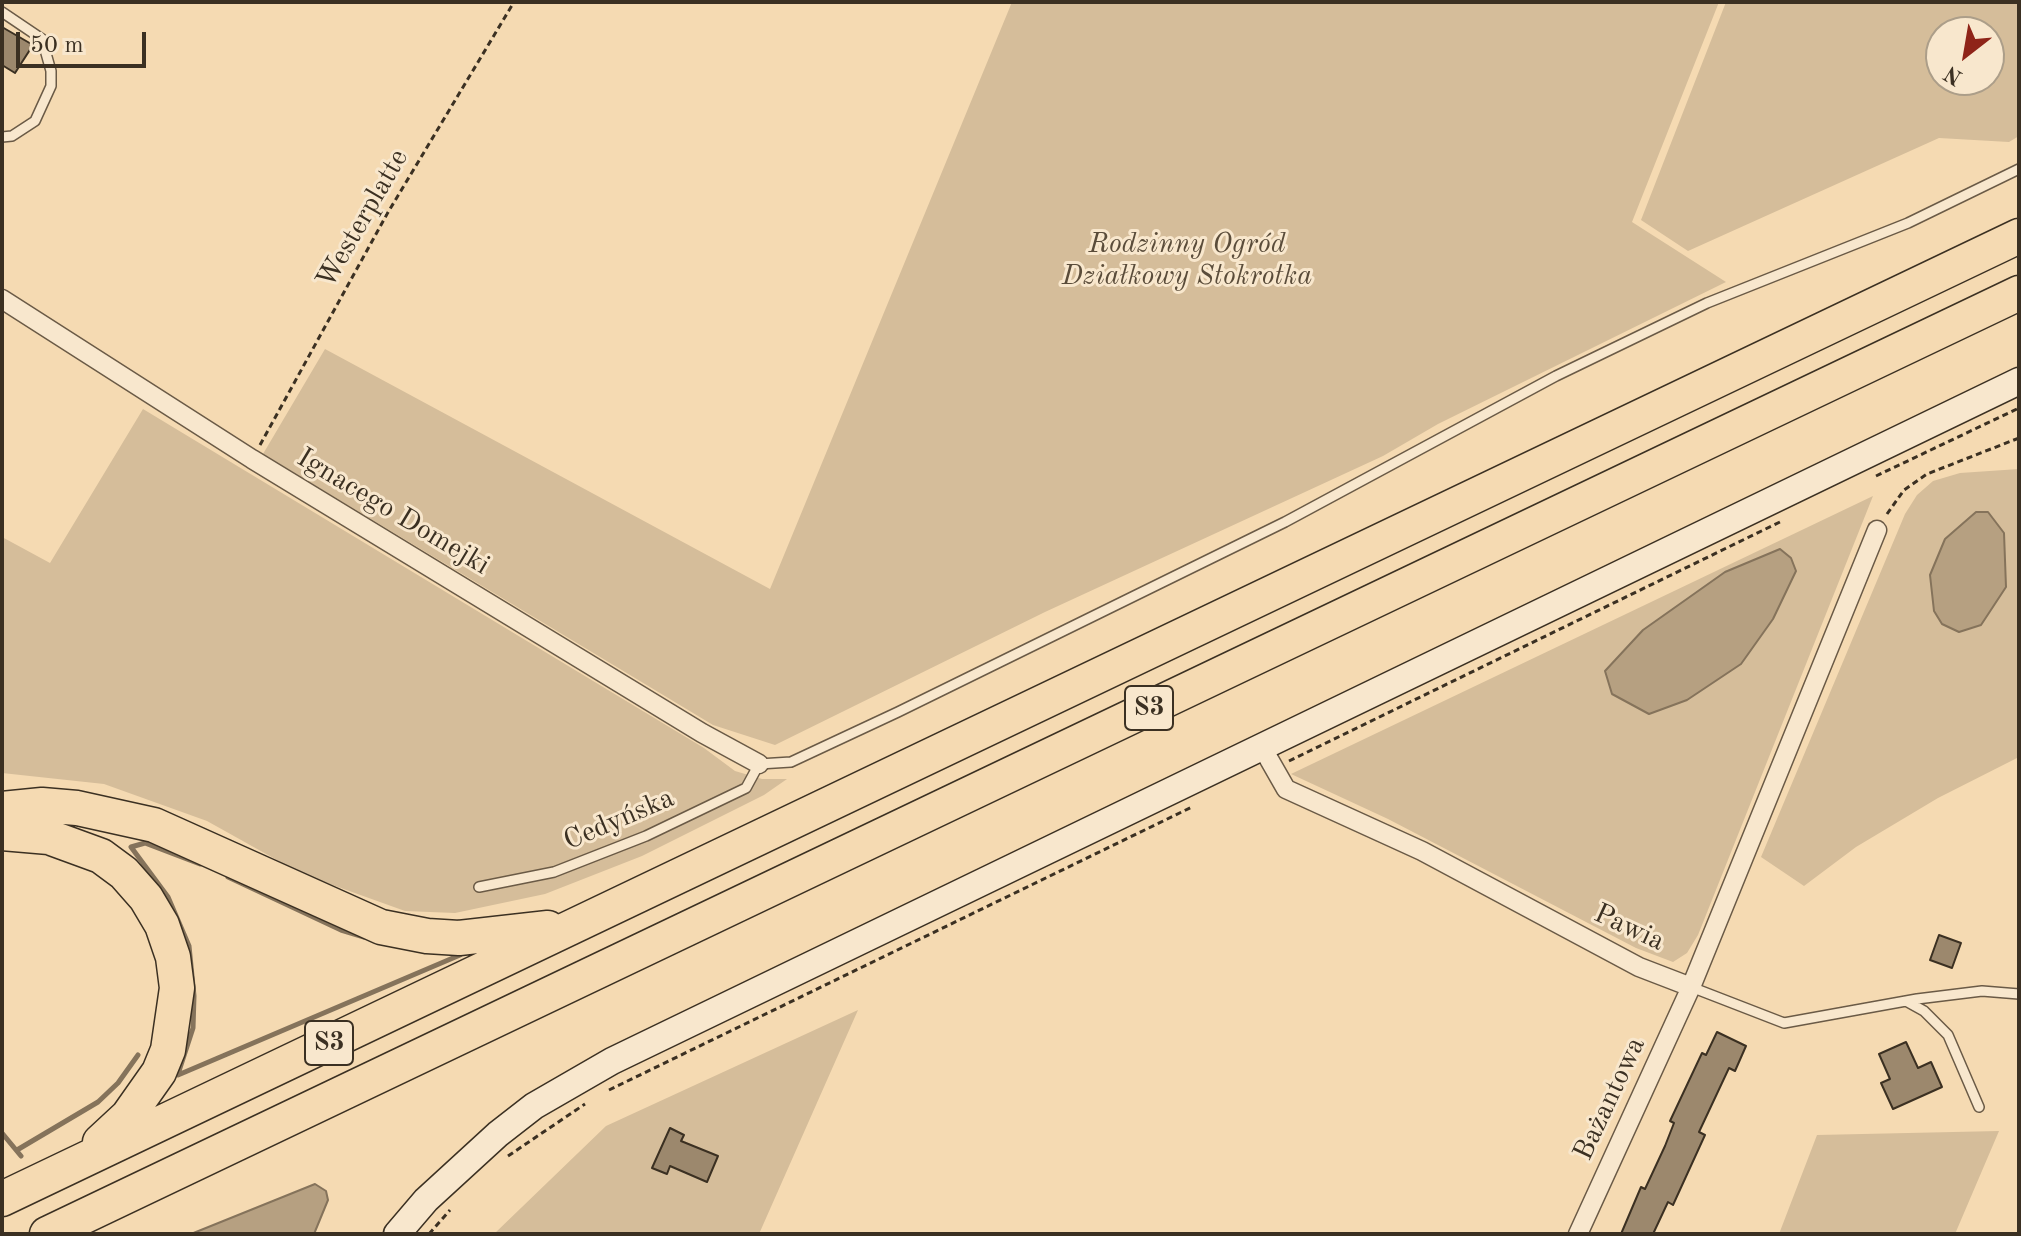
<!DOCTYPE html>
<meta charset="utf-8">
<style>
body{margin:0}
#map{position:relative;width:2021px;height:1236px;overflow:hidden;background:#f5dab2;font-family:"Old Standard TT",serif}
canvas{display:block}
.frame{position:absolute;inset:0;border:4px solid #3b3022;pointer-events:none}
.north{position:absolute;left:1925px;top:16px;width:80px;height:80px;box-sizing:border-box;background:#f8e7cd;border:2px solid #ac9e89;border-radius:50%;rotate:211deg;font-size:22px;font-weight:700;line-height:32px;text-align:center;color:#3b3022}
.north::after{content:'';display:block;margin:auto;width:28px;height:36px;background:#8f2418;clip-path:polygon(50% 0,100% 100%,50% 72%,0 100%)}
.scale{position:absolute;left:16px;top:32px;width:130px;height:36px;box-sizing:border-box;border:4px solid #3b3022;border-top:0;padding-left:10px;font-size:24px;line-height:28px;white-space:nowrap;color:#3b3022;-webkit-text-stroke:6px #f8e7cd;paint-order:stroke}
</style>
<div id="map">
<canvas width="2021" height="1236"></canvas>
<div class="frame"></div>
<div class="north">N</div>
<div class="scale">50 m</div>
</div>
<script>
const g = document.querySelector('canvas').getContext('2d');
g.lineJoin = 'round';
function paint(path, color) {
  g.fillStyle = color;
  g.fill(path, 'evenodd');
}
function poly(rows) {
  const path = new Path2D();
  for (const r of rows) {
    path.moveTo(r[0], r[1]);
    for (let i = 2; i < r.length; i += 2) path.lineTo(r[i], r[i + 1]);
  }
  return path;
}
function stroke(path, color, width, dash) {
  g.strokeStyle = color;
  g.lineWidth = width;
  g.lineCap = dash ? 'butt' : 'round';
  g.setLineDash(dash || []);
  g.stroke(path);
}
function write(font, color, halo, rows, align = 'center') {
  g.font = font + ' "Old Standard TT",serif';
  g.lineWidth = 6;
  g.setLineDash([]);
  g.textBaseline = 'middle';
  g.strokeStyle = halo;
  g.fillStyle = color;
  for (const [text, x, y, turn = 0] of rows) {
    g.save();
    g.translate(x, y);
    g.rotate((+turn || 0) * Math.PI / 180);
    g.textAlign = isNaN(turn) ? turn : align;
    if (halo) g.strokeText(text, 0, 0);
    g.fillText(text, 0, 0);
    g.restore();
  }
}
paint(poly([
 [1012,2,1719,2,1632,222,1726,282,1438,424,1383,456,1045,612,775,745,713,725,263,454,325,349,770,589],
 [1726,2,2019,2,2019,136,2009,142,1939,138,1688,251,1641,220],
 [1941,32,1989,32,1989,80,1941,80],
 [143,409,704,748,735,771,762,779,787,779,764,795,642,856,545,894,455,913,405,911,302,874,207,821,104,784,2,773,2,537,50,563],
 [2019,469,2019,757,1938,798,1856,847,1804,886,1761,857,1905,514,1917,495,1933,481,1960,473],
 [1873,496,1698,935,1687,953,1673,962,1636,948,1388,819,1291,774],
 [858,1010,759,1234,494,1234,606,1126],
 [1999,1131,1955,1234,1779,1234,1817,1135]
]), '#d5bd9a');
const water = poly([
 [1976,512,1988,512,2004,533,2006,587,1981,625,1959,632,1942,624,1934,611,1930,575,1945,539,1976,512],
 [1780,549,1791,558,1796,571,1773,619,1741,664,1687,700,1649,714,1612,694,1605,671,1643,630,1725,572,1780,549],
 [315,1184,326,1191,328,1200,314,1234,191,1234,315,1184]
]);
paint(water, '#b6a081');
stroke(water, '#85735b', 2);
stroke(poly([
 [228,877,341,930,364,937],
 [178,1074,193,1028,194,996,189,946,168,897,131,847,145,843,200,864],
 [178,1075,460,955,452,954],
 [2,1133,21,1156],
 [17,1150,98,1102,118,1083,138,1055]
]), '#85735b', 5);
const building = poly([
 [2,27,33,45,15,73,2,65,2,27],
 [1939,935,1961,943,1952,968,1930,960,1939,935],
 [1717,1032,1746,1046,1735,1071,1729,1068,1699,1132,1705,1135,1673,1205,1668,1202,1653,1234,1621,1234,1641,1187,1645,1189,1665,1146,1674,1123,1670,1121,1702,1053,1706,1055,1717,1032],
 [1906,1042,1918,1068,1931,1062,1942,1087,1893,1109,1881,1083,1890,1079,1879,1054,1906,1042],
 [670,1128,684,1135,681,1141,718,1156,707,1182,670,1166,667,1174,652,1168,670,1128]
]);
paint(building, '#9c886d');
stroke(building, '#3b3022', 2);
const lane = poly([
 [2,12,42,39,51,71,51,86,35,121,12,136,2,137],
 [479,887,554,872,646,836,746,788,759,764,791,762,898,712,1285,522,1556,376,1707,303,1908,223,2019,169],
 [1691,987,1784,1023,1917,999,1982,991,2019,994],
 [1906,1001,1924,1011,1948,1035,1979,1107]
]);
const street = poly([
 [2,299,252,459,702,733,759,764],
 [1262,747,1286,789,1422,851,1639,967,1691,987],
 [1578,1234,1691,987,1877,530]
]);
const secondary = poly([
 [397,1234,426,1200,498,1134,534,1106,612,1061,2019,381]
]);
const highway = poly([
 [2,809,42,805,77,808,154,825,381,927,427,936,459,938,548,928],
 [2,833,49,837,101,856,124,873,146,898,162,925,173,957,177,988,168,1050,159,1072,128,1116,100,1142],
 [2,1199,2019,236],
 [47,1234,2019,293]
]);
stroke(lane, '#6a5a46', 12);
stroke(street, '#6a5a46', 21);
stroke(secondary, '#3b3022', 29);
stroke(highway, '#3b3022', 37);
stroke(poly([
 [260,445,387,214,514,2],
 [1876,476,2019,408],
 [1887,514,1904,490,1927,474,2019,438],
 [1289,761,1782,521],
 [609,1090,1192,807],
 [508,1156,585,1104],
 [429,1234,450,1210]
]), '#3b3022', 3, [6, 4]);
stroke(lane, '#f8e7cd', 9);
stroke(street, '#f8e7cd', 18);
stroke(secondary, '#f8e7cd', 26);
stroke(highway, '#f5dab2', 34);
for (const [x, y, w] of [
 [1149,708,48],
 [329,1043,48]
]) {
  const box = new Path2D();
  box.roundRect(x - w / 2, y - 22, w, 44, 6);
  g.fillStyle = '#f8e7cd';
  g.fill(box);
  stroke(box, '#3b3022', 2);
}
write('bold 26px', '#3b3022', null, [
 ["S3",1149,708],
 ["S3",329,1043]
]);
write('28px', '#3b3022', '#f8e7cd', [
 ["Westerplatte",363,219,-60],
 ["Ignacego Domejki",393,512,31],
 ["Cedyńska",619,820,-23],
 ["Pawia",1629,928,25],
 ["Bażantowa",1610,1099,-65]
]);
write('italic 28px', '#5a4c3a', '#f8e7cd', [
 ["Rodzinny Ogród",1187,245],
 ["Działkowy Stokrotka",1187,277]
]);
</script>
